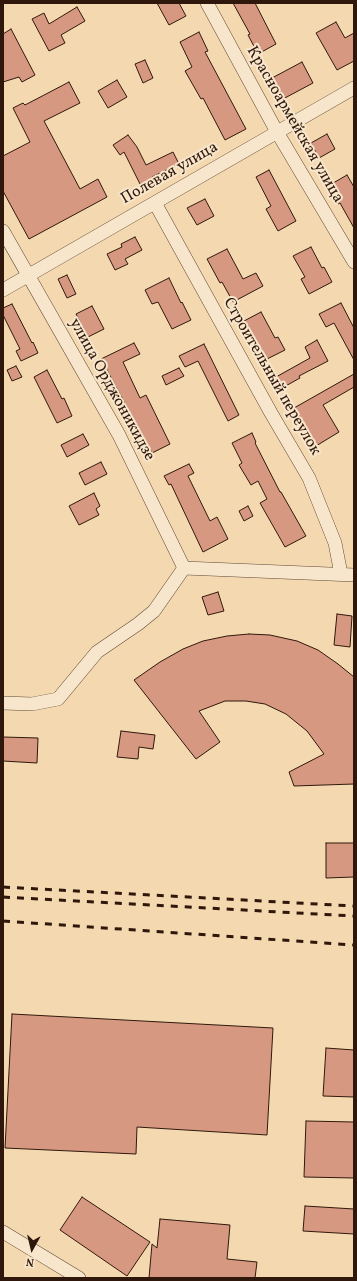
<!DOCTYPE html>
<meta charset="utf-8">
<style>
body{margin:0}
#map{position:relative;width:357px;height:1281px;overflow:hidden;background:#f4d9b0;font-family:Vollkorn,serif}
canvas{display:block}
.frame{position:absolute;inset:0;border:4px solid #2f180b;pointer-events:none}
.north{position:absolute;left:12px;top:1229px;width:40px;height:40px;-webkit-text-stroke:3px #f8e6cc;paint-order:stroke;rotate:188deg;font-size:11px;font-weight:700;line-height:16px;text-align:center;color:#2f180b}
.north::after{content:'';display:block;margin:auto;width:14px;height:18px;background:#2f180b;clip-path:polygon(50% 0,100% 100%,50% 72%,0 100%)}
</style>
<div id="map">
<canvas width="357" height="1281"></canvas>
<div class="frame"></div>
<div class="north">N</div>
</div>
<script>
const g = document.querySelector('canvas').getContext('2d');
g.lineJoin = 'round';
function paint(path, color) {
  g.fillStyle = color;
  g.fill(path, 'evenodd');
}
function poly(rows) {
  const path = new Path2D();
  for (const r of rows) {
    path.moveTo(r[0], r[1]);
    for (let i = 2; i < r.length; i += 2) path.lineTo(r[i], r[i + 1]);
  }
  return path;
}
function stroke(path, color, width, dash) {
  g.strokeStyle = color;
  g.lineWidth = width;
  g.lineCap = dash ? 'butt' : 'round';
  g.setLineDash(dash || []);
  g.stroke(path);
}
function write(font, color, halo, rows, align = 'center') {
  g.font = font + ' Vollkorn,serif';
  g.lineWidth = 4;
  g.setLineDash([]);
  g.textBaseline = 'middle';
  g.strokeStyle = halo;
  g.fillStyle = color;
  for (const [text, x, y, turn = 0] of rows) {
    g.save();
    g.translate(x, y);
    g.rotate((+turn || 0) * Math.PI / 180);
    g.textAlign = isNaN(turn) ? turn : align;
    if (halo) g.strokeText(text, 0, 0);
    g.fillText(text, 0, 0);
    g.restore();
  }
}
const building = poly([
 [157,3,179,3,186,16,169,25,157,3],
 [233,3,255,3,276,44,258,54,248,35,250,34,233,3],
 [77,7,85,21,61,35,65,43,49,51,32,19,44,13,49,24,77,7],
 [336,22,345,38,354,33,354,61,337,70,316,33,336,22],
 [11,29,35,75,22,82,19,77,3,82,3,34,11,29],
 [199,32,208,51,205,52,246,129,225,140,203,98,201,99,185,71,192,67,180,42,199,32],
 [145,60,153,78,143,83,135,64,145,60],
 [302,62,313,83,283,99,272,78,302,62],
 [117,80,127,97,108,108,98,91,117,80],
 [69,82,80,103,44,121,80,189,98,179,107,197,29,239,3,191,3,156,30,142,13,108,23,103,25,105,69,82],
 [327,134,335,149,319,158,311,143,327,134],
 [128,135,137,147,146,165,173,152,179,164,152,177,153,180,141,186,124,152,120,155,113,145,128,135],
 [269,170,296,221,278,231,266,209,271,206,256,177,269,170],
 [347,175,354,187,354,228,340,203,338,204,328,186,347,175],
 [205,199,214,216,197,225,187,208,205,199],
 [135,237,142,250,125,259,128,264,115,270,107,254,122,247,121,244,135,237],
 [311,247,322,268,324,267,332,282,309,294,301,279,305,277,293,256,311,247],
 [227,249,243,279,256,273,263,286,233,302,222,282,220,283,207,259,227,249],
 [67,275,76,294,67,298,58,279,67,275],
 [169,278,181,303,182,302,191,320,172,329,158,302,152,304,145,290,169,278],
 [341,303,354,328,354,360,334,323,326,327,319,314,341,303],
 [12,304,32,343,33,342,38,353,21,361,16,351,20,349,3,315,3,308,12,304],
 [92,306,104,329,88,337,76,314,92,306],
 [261,312,275,338,278,337,285,350,265,360,244,321,261,312],
 [317,340,328,361,299,376,300,378,282,388,276,377,310,358,305,347,317,340],
 [134,343,140,354,123,362,140,398,146,395,170,444,152,453,101,359,134,343],
 [204,344,239,415,228,421,198,361,185,367,179,356,204,344],
 [16,366,22,377,12,381,7,370,16,366],
 [179,368,184,376,166,385,162,376,179,368],
 [47,370,62,399,64,398,72,416,57,423,34,377,47,370],
 [354,374,354,387,323,405,339,432,316,446,308,434,310,433,294,408,354,374],
 [252,433,256,442,255,443,280,492,281,492,306,536,285,547,260,503,267,499,258,481,251,485,239,465,242,463,232,443,252,433],
 [83,434,89,445,67,457,61,445,83,434],
 [101,462,107,474,85,485,79,473,101,462],
 [189,464,194,473,188,476,210,521,217,517,228,539,203,552,171,484,169,485,164,476,189,464],
 [94,493,100,506,96,509,99,515,79,525,69,506,94,493],
 [248,506,253,516,244,521,239,511,248,506],
 [218,592,224,611,208,615,202,597,218,592],
 [337,614,352,616,350,647,334,645,337,614],
 [249,634,270,635,297,641,318,650,338,664,354,677,354,784,294,786,289,772,324,754,307,731,286,714,265,704,246,701,225,701,199,711,220,742,196,759,134,680,160,662,183,649,203,641,227,636,249,634],
 [121,731,155,735,153,749,139,747,138,759,117,757,121,731],
 [3,737,38,738,37,763,3,761,3,737],
 [326,843,354,843,354,877,326,878,326,843],
 [12,1014,273,1028,267,1135,137,1127,136,1154,5,1148,12,1014],
 [326,1048,354,1050,354,1097,323,1096,326,1048],
 [306,1121,354,1122,354,1178,304,1177,306,1121],
 [82,1197,150,1242,127,1276,60,1230,82,1197],
 [305,1206,354,1209,354,1234,303,1231,305,1206],
 [160,1219,230,1225,227,1259,257,1262,255,1278,149,1278,152,1244,157,1248,160,1219]
]);
paint(building, '#d79881');
stroke(building, '#2f180b', 1);
const street = poly([
 [207,3,277,132,354,262],
 [155,203,271,413,309,478,335,543,341,574],
 [3,231,119,435,184,568],
 [3,290,354,88],
 [3,703,32,704,58,699,97,652,138,624,154,611,184,568,354,575],
 [3,1232,79,1278]
]);
stroke(street, '#604834', 14);
stroke(street, '#f8e6cc', 13);
stroke(poly([
 [3,887,354,906],
 [3,897,354,916],
 [3,921,354,945]
]), '#2f180b', 3, [7, 7]);
write('16px', '#2f180b', '#f8e6cc', [
 ["Красноармейская улица",294,125,60],
 ["Полевая улица",170,174,-30],
 ["Строительный переулок",271,377,60],
 ["улица Орджоникидзе",111,390,61]
]);
</script>
